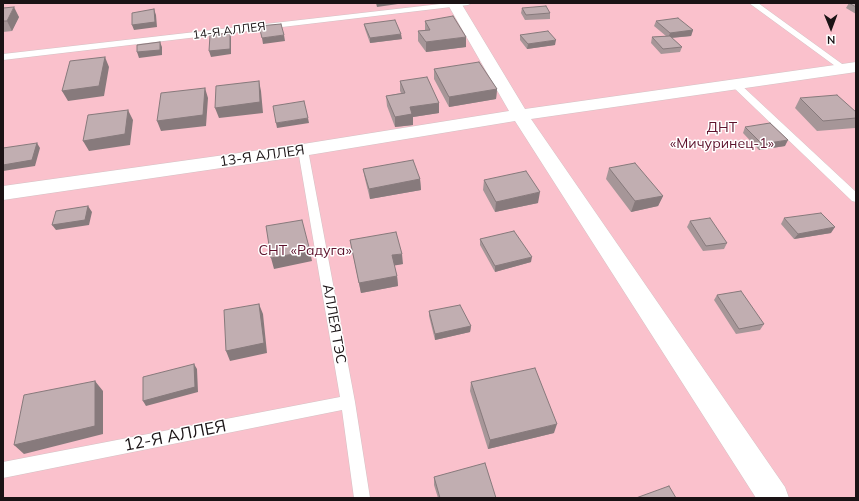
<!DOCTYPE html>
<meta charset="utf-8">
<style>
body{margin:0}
#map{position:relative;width:859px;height:501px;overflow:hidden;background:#fdf1f3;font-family:Mulish,sans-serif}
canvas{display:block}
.frame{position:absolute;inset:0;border:4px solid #1a1315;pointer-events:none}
.north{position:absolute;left:811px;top:8px;width:40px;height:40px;-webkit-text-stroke:3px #fff;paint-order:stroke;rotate:179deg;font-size:11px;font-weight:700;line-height:16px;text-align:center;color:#1a1315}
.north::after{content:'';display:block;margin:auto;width:14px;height:18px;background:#1a1315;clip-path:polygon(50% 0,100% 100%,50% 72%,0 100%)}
</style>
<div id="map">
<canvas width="859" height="501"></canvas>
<div class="frame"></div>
<div class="north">N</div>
</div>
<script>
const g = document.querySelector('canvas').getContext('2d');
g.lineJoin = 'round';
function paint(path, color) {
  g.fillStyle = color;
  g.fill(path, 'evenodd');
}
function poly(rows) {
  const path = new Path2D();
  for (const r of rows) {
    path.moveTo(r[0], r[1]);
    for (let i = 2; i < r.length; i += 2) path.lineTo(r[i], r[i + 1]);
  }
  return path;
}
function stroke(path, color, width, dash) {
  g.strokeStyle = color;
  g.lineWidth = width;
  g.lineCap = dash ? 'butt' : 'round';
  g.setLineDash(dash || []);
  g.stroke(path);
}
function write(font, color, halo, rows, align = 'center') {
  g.font = font + ' Mulish,sans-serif';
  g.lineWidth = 3;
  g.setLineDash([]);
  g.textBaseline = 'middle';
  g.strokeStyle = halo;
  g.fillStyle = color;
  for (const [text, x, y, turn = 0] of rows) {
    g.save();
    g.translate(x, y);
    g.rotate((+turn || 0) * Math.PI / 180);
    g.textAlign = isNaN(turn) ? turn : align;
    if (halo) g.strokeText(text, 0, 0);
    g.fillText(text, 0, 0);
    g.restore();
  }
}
paint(poly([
 [3,3,856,3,856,498,3,498]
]), '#fac1cc');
const service = poly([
 [449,3,472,3,468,5,3,60,3,54,449,3],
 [749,3,758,3,849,69,848,71,842,71,749,3],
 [736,82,739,83,856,192,856,202,852,201,733,87,732,85,733,83,736,82],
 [303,147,308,150,355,402,370,498,354,498,342,410,3,478,3,462,340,397,298,150,303,147]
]);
const minor = poly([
 [447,3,461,3,525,109,856,62,856,72,531,119,785,487,789,498,756,498,515,121,303,156,3,200,3,186,303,144,509,111,447,3]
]);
stroke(service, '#d5c1c5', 1);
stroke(minor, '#d5c1c5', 1);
paint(service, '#fff');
paint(minor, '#fff');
paint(poly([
 [849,3,856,3,856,14,846,8],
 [3,8,19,17,12,31,3,32],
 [522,8,550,13,550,19,525,20,521,13],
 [425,21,466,47,426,52,418,41,418,31,425,30],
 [656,21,693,30,691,36,672,38,682,47,680,52,661,54,651,43,652,37,666,36,654,26],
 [364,24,402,39,370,43,365,29],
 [520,35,555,45,527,49,520,40],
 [434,69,497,89,496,99,449,107,434,79],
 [400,81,439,103,439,113,413,117,413,125,395,127,387,106,386,96,401,93,400,91],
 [800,98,856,112,856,127,855,128,817,131,795,108],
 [745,127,785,146,759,150,743,133],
 [609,168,663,196,658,206,631,212,606,179],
 [363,169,420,179,421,190,370,199,365,179],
 [484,180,538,203,495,212,483,190],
 [784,218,831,233,794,239,781,224],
 [690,221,727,243,724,249,703,251,687,227],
 [480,239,531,262,495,272,480,245],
 [350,240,403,264,394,265,397,276,398,286,361,293],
 [717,295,764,324,760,330,736,334,714,300],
 [429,311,471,326,470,332,435,340,429,316],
 [471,382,554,433,488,449,470,391],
 [434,477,496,498,438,498,434,485]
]), '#a69698');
paint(poly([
 [376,3,398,3,398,4,377,7],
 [14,7,19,17,12,31,7,21],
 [154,9,156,15,157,27,134,30,132,25],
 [693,30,691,36,668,38,670,33],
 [230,33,231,38,231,54,211,57,209,51],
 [401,34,402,39,370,43,370,38],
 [284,35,285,41,263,44,262,38],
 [466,37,466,47,426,52,426,42],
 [556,40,555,45,527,49,528,44],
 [160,42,162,47,162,55,139,58,137,52],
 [105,57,109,67,104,96,68,101,62,91],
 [259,81,261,91,263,113,219,118,215,108],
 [205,88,208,98,206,126,161,131,157,121],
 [497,89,496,99,449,107,449,97],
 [439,103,439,113,413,117,413,125,395,127,395,117,410,107],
 [128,110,133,120,130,145,89,151,83,141],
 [308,118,309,123,277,128,276,123],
 [788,140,785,146,759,150,762,144],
 [37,143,40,148,35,166,3,171,3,165],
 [420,179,421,190,370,199,369,189],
 [540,192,538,203,495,212,496,202],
 [663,196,658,206,631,212,635,201],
 [88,206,92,212,89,225,56,230,52,225],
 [835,227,831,233,794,239,798,234],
 [310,251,312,261,274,269,271,258],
 [402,254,403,264,392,266,392,255],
 [532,257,531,262,495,272,495,266],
 [397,276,398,286,361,293,359,283],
 [259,304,263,314,267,353,230,361,226,351],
 [471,326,470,332,435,340,435,334],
 [194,364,197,369,198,392,146,406,143,401],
 [95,381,103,391,103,434,24,454,14,445],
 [557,424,554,433,488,449,490,440]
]), '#877a7c');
const building = poly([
 [849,3,856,3,856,7,849,3],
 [546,6,550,13,526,15,522,8,546,6],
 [14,7,7,21,3,21,3,8,14,7],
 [154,9,155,22,132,25,132,13,154,9],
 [453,16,466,37,426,42,418,31,430,30,425,21,453,16],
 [678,18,693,30,670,33,656,21,678,18],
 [395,20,401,34,370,38,364,24,395,20],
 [281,24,284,35,262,38,259,26,281,24],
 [548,31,556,40,528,44,520,35,548,31],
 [230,33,230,49,209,51,210,35,230,33],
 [670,36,682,47,663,49,652,37,670,36],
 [160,42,160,50,137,52,137,45,160,42],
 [105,57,99,86,62,91,70,61,105,57],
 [479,62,497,89,449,97,434,69,479,62],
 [427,77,439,103,410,107,412,114,395,117,386,96,405,93,400,81,427,77],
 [259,81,260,102,215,108,216,86,259,81],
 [205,88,203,115,157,121,161,93,205,88],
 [837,95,856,112,856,118,823,121,800,98,837,95],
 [304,101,308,118,276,123,273,106,304,101],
 [128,110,125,134,83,141,88,115,128,110],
 [770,123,788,140,762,144,745,127,770,123],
 [37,143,32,160,3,165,3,148,37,143],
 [413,160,420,179,369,189,363,169,413,160],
 [635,163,663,196,635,201,609,168,635,163],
 [526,171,540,192,496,202,484,180,526,171],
 [88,206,85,220,52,225,56,211,88,206],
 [821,213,835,227,798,234,784,218,821,213],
 [710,218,727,243,706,246,690,221,710,218],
 [302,220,310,251,271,258,266,226,302,220],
 [514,231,532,257,495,266,480,239,514,231],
 [396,232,402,254,392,255,397,276,359,283,350,240,396,232],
 [741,291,764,324,739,329,717,295,741,291],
 [259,304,264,343,226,351,224,310,259,304],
 [460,305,471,326,435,334,429,311,460,305],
 [194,364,195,387,143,401,143,377,194,364],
 [535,368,557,424,490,440,471,382,535,368],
 [95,381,95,426,14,445,24,395,95,381],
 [485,463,496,498,440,498,434,477,485,463],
 [669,486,676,498,636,498,669,486]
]);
paint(building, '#c1aeb1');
stroke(building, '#877a7c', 1);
write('12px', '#1a1315', '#fff', [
 ["14-Я АЛЛЕЯ",229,31,-7]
]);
write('14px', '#5e132d', '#fff', [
 ["ДНТ",722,128],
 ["«Мичуринец-1»",722,144],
 ["СНТ «Радуга»",305,251]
]);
write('14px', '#1a1315', '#fff', [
 ["13-Я АЛЛЕЯ",262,156,-8],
 ["АЛЛЕЯ ТЭС",334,324,80]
]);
write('17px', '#1a1315', '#fff', [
 ["12-Я АЛЛЕЯ",175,436,-11]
]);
</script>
